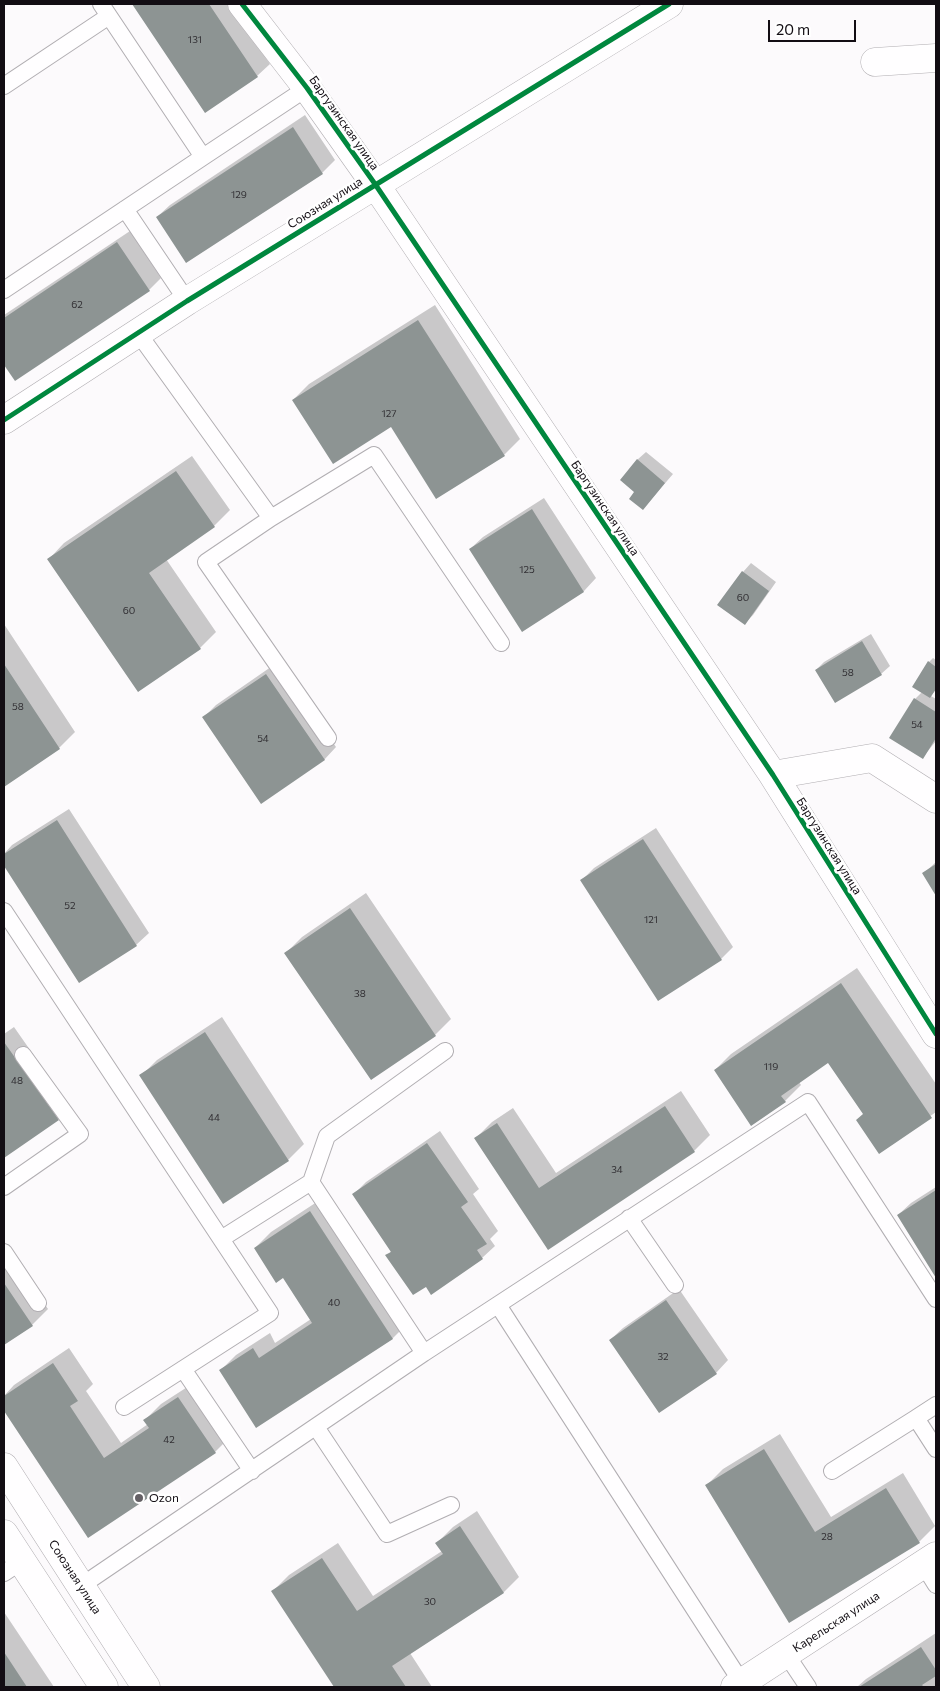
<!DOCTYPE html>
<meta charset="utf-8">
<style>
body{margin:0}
#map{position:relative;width:940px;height:1691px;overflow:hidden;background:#fcfafc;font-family:Commissioner,sans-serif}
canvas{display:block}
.frame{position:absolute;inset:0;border:5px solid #120d13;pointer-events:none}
.scale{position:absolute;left:768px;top:20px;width:88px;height:22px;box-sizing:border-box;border:2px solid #120d13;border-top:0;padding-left:6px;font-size:15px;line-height:18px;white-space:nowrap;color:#120d13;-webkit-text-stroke:4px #fff;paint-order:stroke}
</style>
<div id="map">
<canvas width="940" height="1691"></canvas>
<div class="frame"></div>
<div class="scale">20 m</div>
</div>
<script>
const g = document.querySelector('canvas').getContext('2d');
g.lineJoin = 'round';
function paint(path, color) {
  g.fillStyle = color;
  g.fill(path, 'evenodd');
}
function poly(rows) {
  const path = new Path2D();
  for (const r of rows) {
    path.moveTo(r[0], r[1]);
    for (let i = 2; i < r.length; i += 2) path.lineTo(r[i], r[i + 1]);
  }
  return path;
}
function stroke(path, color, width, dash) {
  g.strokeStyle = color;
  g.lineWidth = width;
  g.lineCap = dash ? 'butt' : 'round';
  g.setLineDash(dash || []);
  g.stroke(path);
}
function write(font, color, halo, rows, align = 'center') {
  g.font = font + ' Commissioner,sans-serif';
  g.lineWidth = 5;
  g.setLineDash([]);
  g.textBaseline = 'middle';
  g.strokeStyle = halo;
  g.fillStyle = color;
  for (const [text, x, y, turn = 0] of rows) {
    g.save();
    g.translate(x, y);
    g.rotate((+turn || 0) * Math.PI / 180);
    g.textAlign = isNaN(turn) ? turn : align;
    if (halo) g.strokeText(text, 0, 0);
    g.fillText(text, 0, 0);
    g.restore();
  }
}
paint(poly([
 [134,4,230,4,270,64,257,76,205,111],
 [305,115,335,160,322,173,186,262,157,217,170,205],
 [130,231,161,278,149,290,15,380,4,362,4,315],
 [435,305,520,439,504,455,293,400,309,384],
 [646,452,673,474,643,509,637,460],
 [192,456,230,510,214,526,166,559,216,632,200,648,49,559,64,543],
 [544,498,596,578,584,591,522,630,470,549,483,537],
 [751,563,776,582,753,615,745,623,743,572],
 [4,624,75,732,59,748,4,785],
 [871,634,890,666,881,674,816,670,824,662],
 [933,658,936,660,936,689,931,696,936,699,936,741,923,757,915,699,922,692,929,662],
 [278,662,336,747,324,760,204,717,216,705],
 [69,809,149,933,136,945,79,982,4,864,4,854,12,845],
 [656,828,733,947,721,959,582,880,594,868],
 [936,862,936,893,924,873],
 [366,893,451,1019,435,1035,371,1079,286,953,302,937],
 [857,968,936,1084,936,1112,879,1152,864,1113,828,1062,799,1082,801,1085,785,1101,715,1070,731,1054],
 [222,1017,304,1144,288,1160,224,1202,141,1076,157,1060],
 [14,1027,70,1107,58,1119,4,1157,4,1034],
 [681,1091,710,1135,694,1151,548,1248,476,1138,492,1122,513,1108,556,1173],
 [440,1131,479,1189,473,1194,498,1231,490,1239,495,1246,482,1258,426,1285,387,1256,392,1250,354,1194,366,1182],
 [936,1187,936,1276,898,1215,911,1203],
 [326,1196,408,1323,392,1339,220,1371,236,1355,270,1333,275,1343,311,1319,283,1276,255,1248,271,1232],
 [4,1243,48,1309,32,1325,4,1343],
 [679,1289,728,1360,716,1373,610,1340,623,1328],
 [69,1348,93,1384,86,1391,121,1443,148,1424,145,1420,161,1404,195,1382,231,1436,215,1452,88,1536,4,1409,4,1396,14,1385],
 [780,1434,831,1517,903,1473,935,1526,919,1542,790,1621,707,1485,723,1469],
 [477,1511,519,1577,503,1593,410,1653,432,1687,335,1687,273,1591,289,1575,338,1543,373,1596,442,1551,437,1543,453,1527],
 [4,1612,54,1687,4,1687],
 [936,1633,936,1687,857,1687,866,1679]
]), '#0003');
paint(poly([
 [132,4,209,4,258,77,205,113],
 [293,127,323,174,186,263,156,217],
 [117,242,150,291,15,381,4,365,4,318],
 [418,320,505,456,436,499,391,427,333,464,292,400],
 [637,459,665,483,643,510,629,499,634,492,620,480],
 [176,471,215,527,149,573,201,649,138,692,47,559],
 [532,509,584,592,522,632,469,549],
 [742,571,769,591,745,625,717,605],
 [862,641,882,675,835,703,815,670],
 [928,661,936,667,936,689,930,698,912,687],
 [4,664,60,749,4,787],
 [266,674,325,760,261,804,202,717],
 [914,698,936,712,936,738,923,759,889,738],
 [57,820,137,946,79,983,4,866,4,854],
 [643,839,722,960,658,1001,580,880],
 [936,864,936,896,922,873],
 [350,908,436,1036,371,1080,284,953],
 [841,983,932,1118,879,1154,856,1120,863,1114,828,1063,781,1096,786,1102,751,1126,714,1070],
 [205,1032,289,1161,223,1204,139,1075],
 [4,1042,59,1120,4,1158],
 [665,1106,695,1152,548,1250,474,1138,497,1123,539,1188],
 [427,1143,468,1202,461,1207,487,1244,477,1250,483,1259,431,1295,426,1287,413,1295,385,1255,391,1252,352,1194],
 [936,1190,936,1278,897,1215],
 [310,1211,393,1339,256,1428,219,1370,253,1348,259,1358,312,1323,283,1278,276,1283,254,1248],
 [4,1283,33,1326,4,1345],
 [666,1300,717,1374,659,1413,609,1340],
 [53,1363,78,1401,70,1406,104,1458,149,1428,143,1420,178,1397,216,1453,88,1538,4,1411,4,1396],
 [764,1449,815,1532,886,1488,920,1543,789,1623,705,1485],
 [460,1526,504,1593,392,1666,406,1687,334,1687,271,1591,322,1558,357,1611,443,1554,435,1543],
 [921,1647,936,1670,936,1676,922,1685,924,1687,859,1687],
 [4,1652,27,1687,4,1687]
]), '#8d9493');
const service = poly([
 [4,86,109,16],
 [203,157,307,88],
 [125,209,187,301],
 [4,290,203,157,101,4],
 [138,333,271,518,374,455,501,643],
 [271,518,206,562,328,738],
 [4,911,270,1313,124,1407],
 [311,1182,327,1136,445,1051],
 [4,1187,80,1134,23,1055],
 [629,1218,675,1285],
 [4,1252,38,1303],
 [498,1305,742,1683],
 [424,1353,808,1102,936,1299],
 [183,1369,252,1471],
 [936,1405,916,1418,936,1449],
 [316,1427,387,1534,451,1505],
 [832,1471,916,1418],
 [923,1564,936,1585],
 [4,1573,22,1561],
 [81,1586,424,1353,311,1182,221,1239],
 [786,1654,808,1687]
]);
const minor = poly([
 [242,4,307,88,375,184,773,775,936,1034],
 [875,62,936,58],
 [4,420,187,301,669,4],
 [773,775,872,758,936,799],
 [735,1687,936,1556]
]);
const tertiary = poly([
 [4,1467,146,1687],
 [4,1534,104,1687]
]);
stroke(service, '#b1aeb2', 18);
stroke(minor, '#b1aeb2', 29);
stroke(tertiary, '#b1aeb2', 29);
stroke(service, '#fffeff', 16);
stroke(minor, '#fffeff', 28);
stroke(tertiary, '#fffeff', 28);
stroke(poly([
 [242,4,307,88,375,184,773,775,936,1034],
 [4,420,187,301,669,4]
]), '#00873e', 5);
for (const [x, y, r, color] of [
 [139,1498,5,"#646065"]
]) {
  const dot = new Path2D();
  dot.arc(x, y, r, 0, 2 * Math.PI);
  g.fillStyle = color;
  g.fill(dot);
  stroke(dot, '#fff', 2);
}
write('10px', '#312f33', null, [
 ["131",195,40],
 ["129",239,195],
 ["62",77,305],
 ["127",389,414],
 ["125",527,570],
 ["60",743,598],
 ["60",129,611],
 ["58",848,673],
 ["58",18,707],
 ["54",917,725],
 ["54",263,739],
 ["52",70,906],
 ["121",651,920],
 ["38",360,994],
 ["119",771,1067],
 ["48",17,1081],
 ["44",214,1118],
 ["34",617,1170],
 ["40",334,1303],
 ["32",663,1357],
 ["42",169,1440],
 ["28",827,1537],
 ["30",430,1602]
]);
write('12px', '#120d13', '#fff', [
 ["Баргузинская улица",344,123,55],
 ["Союзная улица",325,203,-32],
 ["Баргузинская улица",605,508,56],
 ["Баргузинская улица",829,846,58],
 ["Союзная улица",75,1577,57],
 ["Карельская улица",836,1622,-33]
]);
write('12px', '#120d13', '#fff', [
 ["Ozon",149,1498]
], 'left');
</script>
